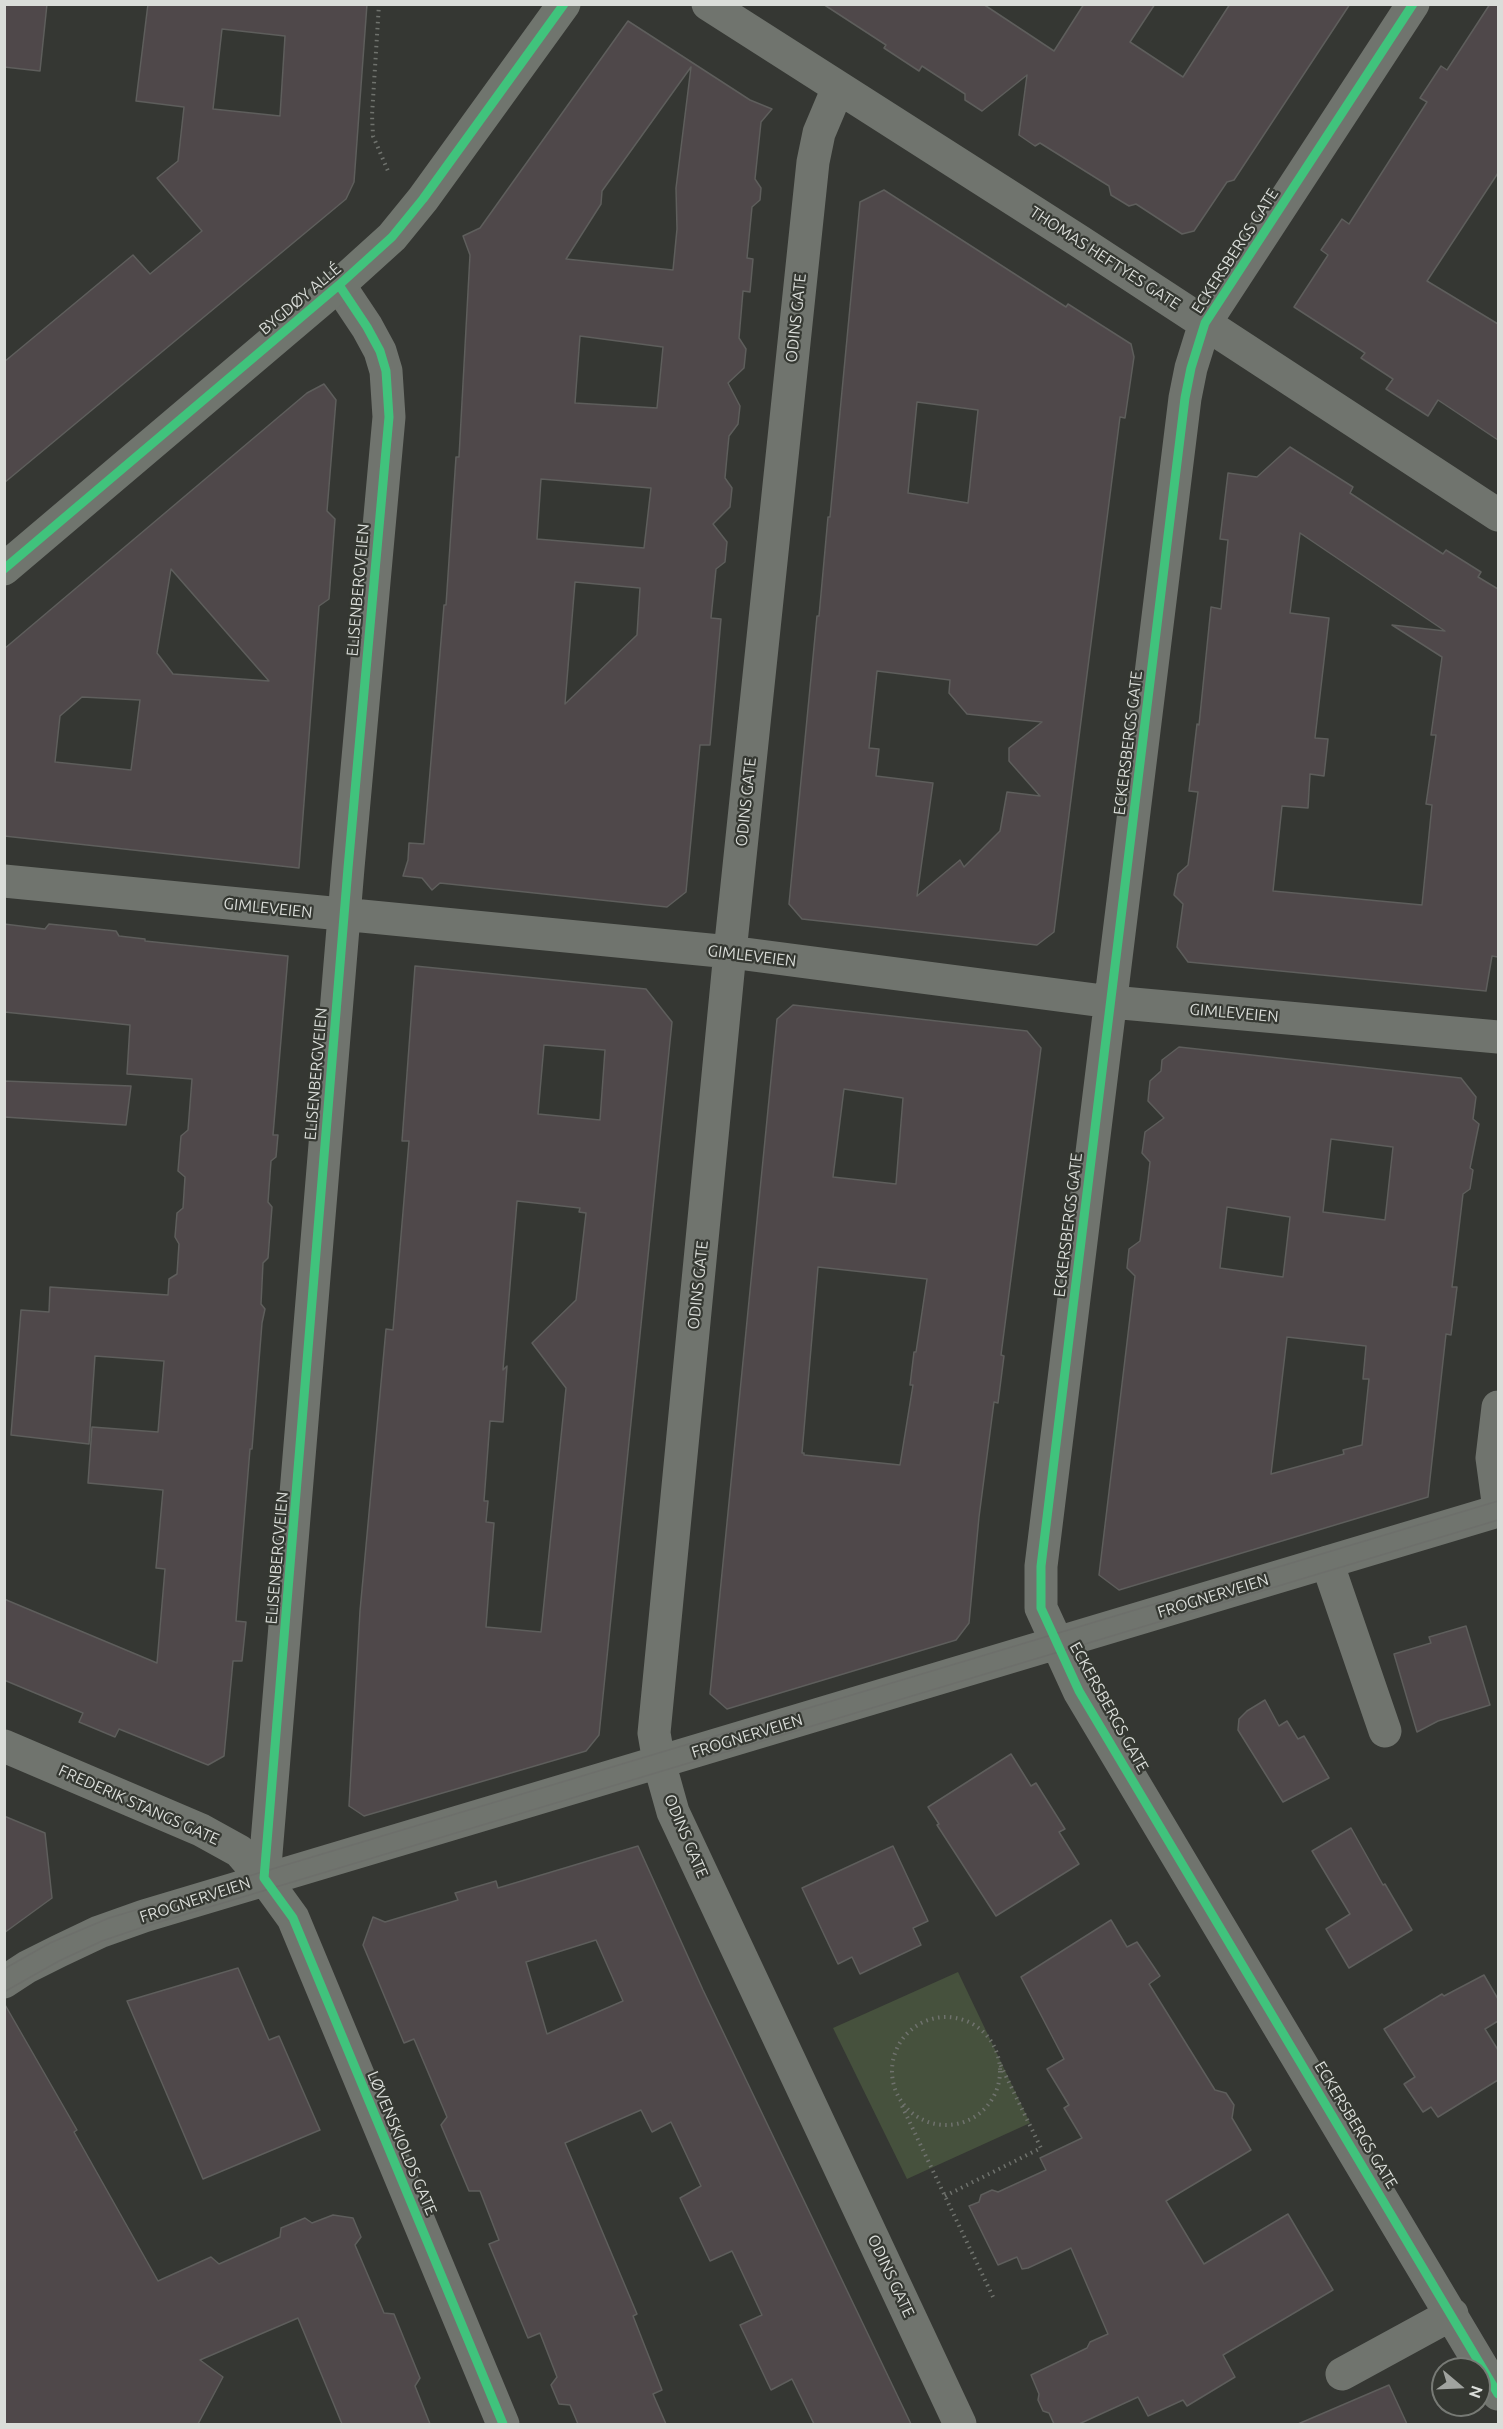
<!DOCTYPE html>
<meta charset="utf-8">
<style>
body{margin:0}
#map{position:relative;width:1503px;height:2429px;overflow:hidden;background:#353733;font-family:Ubuntu,sans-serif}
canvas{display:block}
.frame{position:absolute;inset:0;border:6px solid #daddd9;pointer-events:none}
.north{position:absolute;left:1431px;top:2357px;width:60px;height:60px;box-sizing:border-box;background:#353832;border:2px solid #777a75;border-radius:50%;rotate:109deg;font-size:16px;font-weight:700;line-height:24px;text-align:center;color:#daddd9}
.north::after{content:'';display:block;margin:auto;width:21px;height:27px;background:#a0a39f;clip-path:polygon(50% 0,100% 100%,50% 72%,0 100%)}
</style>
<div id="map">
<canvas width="1503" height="2429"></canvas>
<div class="frame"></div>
<div class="north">N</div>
</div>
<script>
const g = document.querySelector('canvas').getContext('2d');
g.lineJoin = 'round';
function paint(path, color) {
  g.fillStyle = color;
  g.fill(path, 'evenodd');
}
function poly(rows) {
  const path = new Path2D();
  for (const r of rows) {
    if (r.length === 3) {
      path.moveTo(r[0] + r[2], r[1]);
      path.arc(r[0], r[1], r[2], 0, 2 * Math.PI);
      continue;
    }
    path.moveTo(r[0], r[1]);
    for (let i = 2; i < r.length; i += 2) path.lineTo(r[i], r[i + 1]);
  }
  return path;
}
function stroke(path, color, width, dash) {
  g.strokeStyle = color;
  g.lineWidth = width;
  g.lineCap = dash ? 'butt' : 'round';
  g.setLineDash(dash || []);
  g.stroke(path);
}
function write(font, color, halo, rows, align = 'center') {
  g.font = font + ' Ubuntu,sans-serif';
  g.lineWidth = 4.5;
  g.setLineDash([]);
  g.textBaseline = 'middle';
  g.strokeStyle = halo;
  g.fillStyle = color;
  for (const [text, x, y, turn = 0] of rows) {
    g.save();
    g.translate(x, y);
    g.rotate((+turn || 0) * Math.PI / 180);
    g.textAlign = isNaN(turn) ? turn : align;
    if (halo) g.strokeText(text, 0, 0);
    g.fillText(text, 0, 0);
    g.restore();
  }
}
paint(poly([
 [958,1972,1030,2123,907,2179,833,2028]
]), '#46513d');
const building = poly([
 [4,4,47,4,40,71,4,67,4,4],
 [148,4,367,4,354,182,346,199,4,483,4,362,133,255,150,274,202,231,157,178,178,161,184,107,136,101,148,4],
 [222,29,285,36,280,116,213,109,222,29],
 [823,4,983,4,1054,51,1084,4,1155,4,1130,42,1183,77,1230,4,1350,4,1234,180,1227,182,1194,231,1182,234,1136,204,1129,206,1111,195,1109,186,1040,143,1035,146,1019,135,1027,75,982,111,965,100,965,94,922,66,919,71,884,48,886,45,823,4],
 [1490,4,1498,4,1498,173,1427,281,1498,324,1498,440,1438,400,1428,416,1386,389,1393,379,1361,358,1365,353,1294,307,1328,255,1321,250,1342,219,1349,224,1427,102,1420,98,1441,66,1447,70,1490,4],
 [628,21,750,100,772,109,761,122,755,179,761,188,760,200,752,207,747,258,753,259,750,292,743,291,739,338,746,349,744,368,728,383,740,406,738,424,729,436,727,456,725,478,732,488,730,507,713,524,727,542,725,562,716,569,711,618,721,619,710,745,700,745,686,892,667,907,440,883,432,890,422,878,403,876,408,860,409,843,424,844,444,605,446,605,456,457,459,457,470,255,463,236,480,228,628,21],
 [691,67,676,188,677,229,673,270,566,259,601,204,602,191,691,67],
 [580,336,663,347,657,408,575,403,580,336],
 [541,479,651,488,644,548,537,539,541,479],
 [575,582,640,588,637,635,565,704,575,582],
 [884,190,1066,307,1068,304,1131,344,1134,357,1125,418,1120,417,1054,932,1037,945,802,919,789,904,817,616,819,616,828,517,830,517,860,202,884,190],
 [917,402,978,410,968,503,908,493,917,402],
 [877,671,950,680,949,693,967,714,1042,722,1009,748,1009,761,1040,796,1007,792,1000,831,964,867,960,860,917,896,933,783,876,776,879,749,869,748,877,671],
 [324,384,336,400,327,511,335,519,329,599,319,606,299,868,4,836,4,649,307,393,324,384],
 [171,569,269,681,173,674,157,653,171,569],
 [82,697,140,700,131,770,55,762,60,716,82,697],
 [1290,447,1353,487,1350,493,1400,526,1443,554,1446,550,1481,572,1478,577,1498,589,1498,957,1492,956,1486,991,1188,962,1177,947,1183,904,1174,895,1178,874,1188,865,1198,792,1189,791,1197,724,1199,725,1211,607,1221,609,1228,540,1220,539,1228,473,1257,477,1290,447],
 [1300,533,1445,631,1392,625,1442,657,1431,735,1436,735,1426,804,1432,805,1422,905,1273,891,1282,806,1308,808,1310,774,1324,776,1328,739,1315,738,1329,618,1290,613,1300,533],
 [4,924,45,929,49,924,97,929,116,931,119,936,145,939,145,941,288,956,273,1135,278,1135,276,1157,271,1161,268,1202,272,1207,268,1258,263,1263,261,1304,265,1309,262,1323,252,1449,250,1449,238,1595,236,1621,246,1622,242,1661,233,1661,224,1756,208,1765,119,1729,115,1737,79,1722,83,1713,4,1680,4,1599,157,1663,165,1569,156,1568,163,1490,88,1483,92,1427,158,1432,164,1361,95,1356,89,1444,11,1435,21,1310,49,1312,50,1287,168,1295,169,1279,177,1274,179,1244,175,1237,177,1213,183,1208,185,1177,178,1171,181,1136,188,1130,192,1079,127,1074,130,1025,4,1012,4,924],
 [415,966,646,989,672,1022,599,1735,586,1751,364,1816,349,1806,360,1611,386,1329,393,1330,409,1141,402,1141,415,966],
 [544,1045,605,1050,600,1120,538,1114,544,1045],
 [517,1201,580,1208,579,1212,586,1213,576,1300,532,1343,566,1388,541,1632,486,1627,494,1523,486,1522,488,1501,484,1501,490,1421,503,1422,507,1366,503,1370,517,1201],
 [793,1005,1027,1031,1041,1048,1001,1355,1004,1356,998,1403,994,1402,979,1517,969,1623,956,1640,727,1709,710,1694,777,1019,793,1005],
 [844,1089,903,1098,896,1184,833,1177,844,1089],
 [818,1267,927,1279,916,1352,914,1352,910,1385,913,1385,900,1465,804,1455,804,1453,802,1453,818,1267],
 [1179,1047,1461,1078,1476,1097,1473,1119,1479,1124,1470,1168,1473,1170,1470,1189,1463,1194,1452,1287,1457,1287,1451,1335,1446,1334,1428,1497,1119,1590,1099,1575,1135,1276,1127,1268,1129,1249,1140,1241,1148,1180,1150,1162,1142,1153,1145,1132,1164,1118,1148,1101,1150,1081,1161,1071,1162,1060,1179,1047],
 [1331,1139,1393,1147,1385,1220,1323,1212,1331,1139],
 [1227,1207,1290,1217,1283,1277,1220,1268,1227,1207],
 [1287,1337,1366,1346,1363,1379,1369,1379,1362,1445,1343,1450,1344,1454,1271,1474,1287,1337],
 [4,1081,131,1086,126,1125,4,1117,4,1081],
 [1466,1626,1490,1705,1438,1721,1417,1732,1394,1654,1431,1643,1429,1637,1466,1626],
 [1265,1700,1279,1726,1287,1721,1298,1739,1304,1736,1329,1778,1283,1802,1238,1730,1239,1719,1247,1711,1265,1700],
 [1011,1754,1031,1786,1036,1783,1065,1829,1059,1832,1079,1864,996,1916,937,1825,939,1824,928,1807,1011,1754],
 [4,1816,45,1833,52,1898,4,1933,4,1816],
 [1351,1828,1383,1885,1385,1884,1412,1930,1349,1968,1326,1929,1350,1914,1312,1851,1351,1828],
 [638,1846,703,1990,911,2424,814,2424,792,2379,771,2390,740,2325,762,2315,748,2285,732,2251,710,2261,680,2198,701,2186,671,2122,652,2132,641,2110,565,2143,637,2314,633,2316,662,2390,653,2394,666,2424,578,2424,570,2405,559,2404,551,2385,557,2377,540,2333,528,2338,489,2244,499,2240,480,2191,469,2191,441,2125,447,2117,414,2039,404,2043,363,1945,373,1917,385,1922,458,1900,455,1893,496,1881,498,1888,638,1846],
 [596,1940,623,2001,547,2034,526,1962,596,1940],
 [893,1846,928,1921,913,1928,921,1945,860,1974,852,1957,838,1964,802,1888,893,1846],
 [1111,1920,1127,1947,1137,1942,1160,1976,1149,1984,1215,2090,1226,2093,1234,2105,1232,2118,1251,2150,1166,2201,1204,2264,1288,2214,1333,2290,1223,2355,1235,2377,1187,2406,1183,2400,1148,2416,1138,2397,1079,2424,1054,2424,1049,2413,1043,2411,1038,2400,1039,2394,1031,2375,1087,2348,1090,2342,1108,2334,1071,2248,1028,2268,1022,2269,1017,2257,998,2265,969,2206,979,2202,981,2195,992,2190,998,2192,1046,2170,1040,2158,1082,2138,1064,2108,1069,2105,1047,2069,1064,2059,1021,1977,1111,1920],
 [238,1968,269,2040,279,2036,320,2130,203,2179,127,2001,238,1968],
 [1484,1975,1498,1999,1498,2021,1485,2029,1498,2050,1498,2080,1438,2117,1431,2107,1423,2112,1404,2084,1415,2077,1384,2029,1442,1994,1444,1996,1484,1975],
 [4,2003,77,2130,74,2132,158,2281,211,2257,219,2264,280,2237,281,2228,305,2218,312,2223,333,2215,353,2218,361,2237,355,2245,384,2313,394,2314,420,2378,415,2386,430,2424,342,2424,298,2318,200,2360,223,2377,198,2424,4,2424,4,2003],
 [1389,2385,1407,2424,1298,2424,1389,2385]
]);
paint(building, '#4f484a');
stroke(building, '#5e5e5c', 1.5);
stroke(poly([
 [379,4,372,115,373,136,388,171],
 [946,2071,54],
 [902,2106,994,2299],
 [945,2196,1041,2148,1000,2064]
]), '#6f726d', 4, [1.5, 4.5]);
stroke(poly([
 [708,4,1079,241,1498,515],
 [1413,4,1205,323,1191,368,1185,398,1041,1566,1041,1608,1079,1691,1498,2394],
 [838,88,819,133,813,162,730,952,654,1733,659,1762,673,1812,960,2424],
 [4,881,730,952,1111,1002,1498,1037],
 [1498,1407,1492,1458,1498,1502],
 [1327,1562,1385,1731],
 [4,1746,201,1830,239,1851,272,1889,293,1918,503,2424],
 [264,1878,348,868,389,417,386,371,380,351,367,327,339,285],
 [4,1982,27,1967,59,1951,99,1932,144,1916,1498,1511],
 [1342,2374,1452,2314]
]), '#70746e', 33);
stroke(poly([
 [4,569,339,285,392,237,423,199,564,4]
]), '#70756e', 33);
stroke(poly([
 [4,1969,50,1943,109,1918,1498,1501],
 [4,1992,59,1961,102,1941,146,1926,1498,1520]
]), '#6d6f6b', 1.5);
stroke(poly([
 [1413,4,1205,323,1191,368,1185,398,1041,1566,1041,1608,1079,1691,1498,2394],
 [339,285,367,327,380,351,386,371,389,417,348,868,264,1878,293,1918,503,2424],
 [4,569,339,285,392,237,423,199,564,4]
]), '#40c37c', 9);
write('16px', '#daddd9', '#353832', [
 ["ECKERSBERGS GATE",1235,251,-57],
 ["THOMAS HEFTYES GATE",1105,258,33],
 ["BYGDØY ALLÉ",300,299,-40],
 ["ODINS GATE",796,318,-84],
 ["ELISENBERGVEIEN",358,590,-85],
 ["ECKERSBERGS GATE",1128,743,-83],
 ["ODINS GATE",746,802,-84],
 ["GIMLEVEIEN",268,908,6],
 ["GIMLEVEIEN",752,956,7],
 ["GIMLEVEIEN",1234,1013,5],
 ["ELISENBERGVEIEN",316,1074,-85],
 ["ECKERSBERGS GATE",1068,1225,-83],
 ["ODINS GATE",698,1285,-84],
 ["ELISENBERGVEIEN",277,1558,-85],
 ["FROGNERVEIEN",1213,1596,-17],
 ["ECKERSBERGS GATE",1109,1707,61],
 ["FROGNERVEIEN",747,1736,-17],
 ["FREDERIK STANGS GATE",139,1805,24],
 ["ODINS GATE",686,1836,67],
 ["FROGNERVEIEN",195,1900,-18],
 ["ECKERSBERGS GATE",1356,2125,59],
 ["LØVENSKIOLDS GATE",402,2143,67],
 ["ODINS GATE",891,2276,65]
]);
</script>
